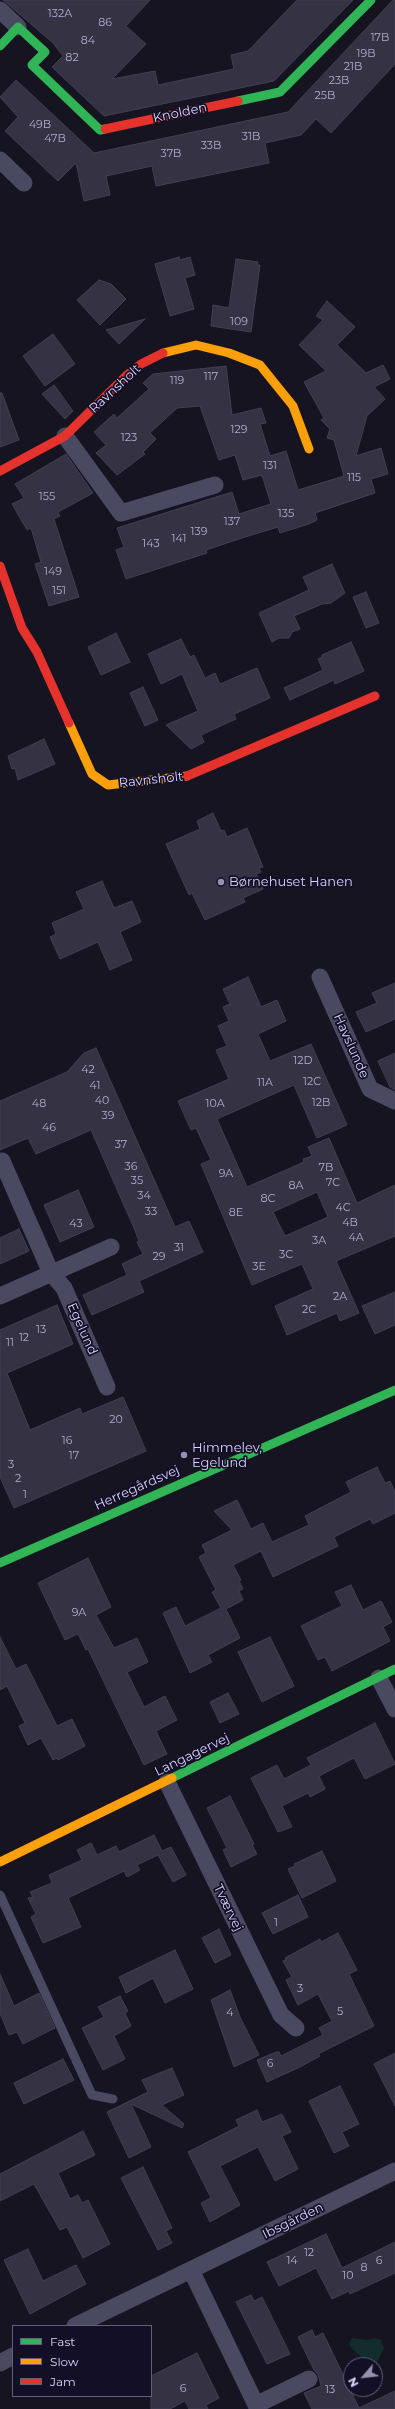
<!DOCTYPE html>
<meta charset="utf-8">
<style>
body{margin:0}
#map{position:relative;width:395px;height:2409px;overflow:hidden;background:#161421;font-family:Montserrat,sans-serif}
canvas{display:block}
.legend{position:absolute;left:12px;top:2325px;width:140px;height:72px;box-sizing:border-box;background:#130f26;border:1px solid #625e7d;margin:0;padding:5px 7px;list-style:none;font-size:12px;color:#d9d4ff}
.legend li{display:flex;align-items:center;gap:8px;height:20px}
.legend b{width:20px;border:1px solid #625e7d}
.north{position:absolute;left:343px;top:2357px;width:40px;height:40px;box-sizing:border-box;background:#130f26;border:1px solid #625e7d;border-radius:50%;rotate:242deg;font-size:11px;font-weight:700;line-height:16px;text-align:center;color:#d9d4ff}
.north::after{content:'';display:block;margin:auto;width:14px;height:18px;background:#9591b1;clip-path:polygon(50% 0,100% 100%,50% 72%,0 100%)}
</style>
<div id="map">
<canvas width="395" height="2409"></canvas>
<ul class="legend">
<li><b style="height:5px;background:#30b455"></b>Fast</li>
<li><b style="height:5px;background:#ff9f0a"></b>Slow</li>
<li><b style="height:5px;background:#e5322d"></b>Jam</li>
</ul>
<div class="north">N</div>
</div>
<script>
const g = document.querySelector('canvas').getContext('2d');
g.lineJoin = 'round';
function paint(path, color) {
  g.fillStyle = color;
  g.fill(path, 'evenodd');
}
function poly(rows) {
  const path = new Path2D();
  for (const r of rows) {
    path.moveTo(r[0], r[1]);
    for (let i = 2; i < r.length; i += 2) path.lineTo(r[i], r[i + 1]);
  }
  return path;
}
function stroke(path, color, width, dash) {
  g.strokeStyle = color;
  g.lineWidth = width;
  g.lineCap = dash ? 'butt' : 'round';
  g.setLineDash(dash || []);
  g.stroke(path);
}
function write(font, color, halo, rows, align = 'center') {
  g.font = font + ' Montserrat,sans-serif';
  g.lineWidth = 3.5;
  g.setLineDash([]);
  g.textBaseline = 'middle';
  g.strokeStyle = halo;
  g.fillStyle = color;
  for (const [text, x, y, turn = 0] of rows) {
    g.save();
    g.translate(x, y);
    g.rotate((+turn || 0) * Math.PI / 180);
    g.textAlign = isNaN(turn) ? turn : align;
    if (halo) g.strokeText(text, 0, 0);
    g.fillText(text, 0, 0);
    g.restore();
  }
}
paint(poly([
 [375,2338,381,2340,384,2348,377,2362,371,2365,352,2349,349,2344,352,2338,367,2340]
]), '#132c2d');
const building = poly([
 [3,0,150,0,126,26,146,44,112,79,155,71,158,85,234,69,231,55,248,51,297,0,353,0,274,81,104,116,52,67,63,56,53,43,3,0],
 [393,0,395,0,395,64,331,133,316,119,301,135,265,143,269,163,156,186,152,166,106,176,110,195,84,201,76,163,58,181,5,131,18,117,0,97,16,80,94,153,288,112,393,0],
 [179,257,180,260,190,257,195,275,185,278,194,309,170,316,155,264,179,257],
 [236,259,258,262,257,265,260,265,251,332,211,326,213,305,229,308,236,259],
 [99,280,111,284,126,299,100,325,77,300,99,280],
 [327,301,355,327,337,345,366,373,383,365,390,379,374,387,385,399,367,416,356,456,381,448,388,474,371,479,375,493,315,513,317,520,309,524,280,533,278,527,245,537,206,550,207,553,126,579,116,550,124,547,117,528,232,492,239,514,271,504,262,475,243,480,235,455,219,460,200,406,177,408,150,433,156,439,143,452,145,454,117,475,96,453,106,445,94,432,114,414,117,418,149,389,143,383,153,374,226,366,232,415,261,408,266,423,260,424,270,456,286,451,298,490,344,476,334,440,327,438,330,429,321,420,324,418,304,382,326,371,299,345,323,320,316,316,327,301],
 [145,319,119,344,106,330,145,319],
 [53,334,75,364,45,386,23,356,53,334],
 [54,385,73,411,65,419,42,394,54,385],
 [0,393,2,393,19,440,0,447,0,393],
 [66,454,93,493,58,512,60,516,54,519,79,597,49,606,35,564,41,562,31,528,27,530,12,504,24,498,15,484,66,454],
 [332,564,345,593,331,603,322,604,294,616,300,629,292,632,289,638,279,638,272,642,259,613,309,590,303,577,332,564],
 [366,592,379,623,366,628,353,597,366,592],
 [116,633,130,662,101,675,88,647,116,633],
 [181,639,190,657,194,655,205,678,215,673,220,684,257,668,270,698,234,714,236,719,201,735,204,742,191,749,166,725,198,711,182,674,161,684,148,654,181,639],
 [351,642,364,671,335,684,334,680,290,700,284,688,323,670,318,659,322,657,322,655,351,642],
 [143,687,158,720,145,726,130,693,143,687],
 [44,739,55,764,18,780,15,768,12,769,8,756,44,739],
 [213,813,221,831,224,830,227,837,247,828,263,867,259,868,261,872,256,874,263,889,243,898,245,902,205,920,192,893,189,895,166,844,200,829,197,821,213,813],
 [102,881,114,908,132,901,141,922,120,932,132,960,110,970,98,942,60,959,50,937,56,934,52,923,84,909,76,892,102,881],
 [248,977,261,1007,277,1000,286,1021,258,1034,270,1061,311,1044,347,1125,317,1138,294,1085,217,1119,247,1187,304,1162,303,1159,312,1156,308,1147,329,1138,357,1203,395,1185,395,1236,336,1261,359,1313,340,1321,337,1313,287,1335,275,1306,313,1289,302,1264,252,1285,201,1164,211,1160,196,1128,191,1130,178,1101,229,1079,216,1050,227,1046,218,1026,229,1021,223,1007,230,1004,223,989,248,977],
 [317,1192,328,1217,285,1236,273,1212,317,1192],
 [395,983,395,1019,366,1032,356,1012,377,1003,372,993,395,983],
 [96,1048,175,1227,189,1221,203,1252,139,1281,144,1292,92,1315,83,1295,127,1275,122,1264,143,1254,137,1242,139,1241,134,1228,91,1130,36,1154,28,1138,0,1150,0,1101,67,1072,84,1053,96,1048],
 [395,1053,395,1090,390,1087,378,1061,395,1053],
 [78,1190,94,1227,60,1242,44,1205,78,1190],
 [19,1229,29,1251,0,1264,0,1238,19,1229],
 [395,1292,395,1325,375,1334,362,1306,395,1292],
 [57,1305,73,1344,7,1373,30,1430,80,1408,82,1414,123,1397,146,1451,14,1508,0,1477,0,1330,57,1305],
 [377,1467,385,1483,390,1481,395,1492,395,1513,373,1524,370,1519,334,1537,338,1546,273,1577,261,1551,233,1565,241,1580,239,1581,243,1589,239,1591,243,1600,226,1609,240,1638,208,1655,212,1662,190,1673,163,1613,176,1607,185,1626,221,1608,212,1592,216,1590,199,1557,206,1553,202,1545,232,1530,214,1511,237,1500,251,1529,263,1523,272,1542,309,1525,305,1516,351,1492,346,1482,377,1467],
 [88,1558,111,1607,96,1615,114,1648,137,1638,148,1662,127,1672,144,1707,165,1696,177,1720,156,1731,167,1754,144,1765,88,1649,86,1650,78,1634,65,1640,38,1583,88,1558],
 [351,1585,363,1610,381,1601,392,1622,383,1627,390,1641,332,1671,325,1657,318,1660,301,1626,342,1606,335,1592,351,1585],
 [0,1637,16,1669,26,1664,57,1726,72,1719,85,1746,58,1760,57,1758,53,1760,41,1738,28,1745,19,1726,25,1723,7,1686,0,1690,0,1637],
 [270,1637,294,1686,262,1702,238,1652,270,1637],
 [228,1693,239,1714,220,1723,210,1702,228,1693],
 [375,1723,395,1764,365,1779,354,1758,319,1776,325,1789,310,1797,308,1793,282,1806,292,1827,278,1832,251,1778,277,1765,284,1779,311,1765,307,1758,375,1723],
 [230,1796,254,1844,252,1845,257,1854,231,1867,223,1850,227,1848,207,1808,230,1796],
 [154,1835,162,1851,171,1847,186,1875,173,1882,158,1855,137,1865,140,1870,127,1877,124,1871,68,1898,81,1927,43,1943,31,1917,36,1914,28,1898,33,1897,30,1892,52,1883,49,1875,82,1860,77,1850,91,1843,97,1855,116,1846,119,1852,154,1835],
 [322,1851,336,1881,302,1898,288,1869,295,1866,294,1864,322,1851],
 [298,1895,308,1917,273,1934,262,1913,298,1895],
 [219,1929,231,1955,215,1963,202,1938,219,1929],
 [338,1933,357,1970,349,1974,374,2026,318,2054,320,2056,300,2067,267,2082,257,2060,276,2052,279,2052,281,2056,323,2035,319,2028,332,2021,318,1994,298,2005,286,1980,292,1977,283,1961,286,1960,285,1958,320,1939,321,1942,338,1933],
 [175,1950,193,1989,165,2003,153,1978,126,1993,119,1977,175,1950],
 [0,1974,14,2006,39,1993,55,2028,23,2044,17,2032,9,2035,0,2013,0,1974],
 [230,1990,240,2017,259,2055,234,2067,211,2000,230,1990],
 [120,1996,128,2011,125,2013,131,2026,114,2036,125,2059,103,2070,82,2028,104,2017,98,2007,120,1996],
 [395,2053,395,2106,374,2064,395,2053],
 [63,2059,74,2080,24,2104,14,2083,63,2059],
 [172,2068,184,2095,162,2105,184,2124,182,2128,131,2104,151,2147,129,2158,107,2112,148,2092,142,2080,172,2068],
 [340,2086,359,2124,342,2132,349,2146,334,2153,309,2101,340,2086],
 [257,2110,262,2122,282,2114,291,2132,282,2136,298,2169,275,2181,258,2147,220,2166,240,2205,210,2222,201,2203,211,2198,188,2152,239,2126,236,2120,257,2110],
 [83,2131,95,2155,58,2173,70,2199,78,2195,82,2203,88,2200,110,2244,83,2258,67,2227,60,2230,34,2184,0,2201,0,2174,83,2131],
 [143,2167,172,2228,166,2231,172,2243,158,2250,121,2178,143,2167],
 [326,2234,342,2268,395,2242,395,2273,350,2294,349,2291,332,2299,316,2268,279,2286,267,2262,326,2234],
 [28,2249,43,2281,76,2265,86,2284,30,2314,4,2260,28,2249],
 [251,2295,254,2301,262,2297,290,2354,267,2364,236,2302,251,2295],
 [312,2330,315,2337,323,2333,359,2408,395,2391,395,2409,312,2409,304,2393,321,2386,318,2374,314,2370,298,2337,312,2330],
 [197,2353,219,2398,206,2405,208,2409,189,2409,185,2401,170,2409,151,2409,151,2376,197,2353]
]);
paint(building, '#343243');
stroke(building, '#433f54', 1);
stroke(poly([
 [0,1895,92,2095,113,2099]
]), '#4a4962', 9);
stroke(poly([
 [0,10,18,27],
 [0,160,24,183],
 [65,436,121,513,215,485],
 [320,977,370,1089,395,1101],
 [2,1161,51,1273,64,1288,107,1387],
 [0,1296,111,1247],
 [379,1678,395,1709],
 [167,1782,281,2015,296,2028],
 [191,2270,258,2409],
 [75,2326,395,2171],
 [0,2363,13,2356],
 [256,2405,309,2379]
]), '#4a4962', 17);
stroke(poly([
 [0,46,18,27,45,52,32,65,100,130,105,129],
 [238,101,280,92,371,0],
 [0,1563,395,1390],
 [172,1778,395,1669]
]), '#30b455', 9);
stroke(poly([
 [163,353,196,345,229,353,260,365,293,406,309,449],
 [69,723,92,774,108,785,187,776],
 [0,1862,172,1778]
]), '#ff9f0a', 9);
stroke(poly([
 [105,129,238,101],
 [0,471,65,436,127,375,141,364,163,353],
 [0,566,22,628,37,652,69,723],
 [187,776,375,696]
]), '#e5322d', 9);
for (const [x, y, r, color] of [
 [221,882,4,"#9591b1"],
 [184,1455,4,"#9591b1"]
]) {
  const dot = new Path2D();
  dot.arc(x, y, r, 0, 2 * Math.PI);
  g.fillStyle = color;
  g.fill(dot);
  stroke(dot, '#130f26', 1.5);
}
write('11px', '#b0acd0', null, [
 ["132A",60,14],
 ["86",105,23],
 ["17B",380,38],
 ["84",88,41],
 ["19B",366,54],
 ["82",72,58],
 ["21B",353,67],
 ["23B",339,81],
 ["25B",325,96],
 ["49B",40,125],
 ["31B",251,137],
 ["47B",55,139],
 ["33B",211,146],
 ["37B",171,154],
 ["109",239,322],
 ["117",211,377],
 ["119",177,381],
 ["129",239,430],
 ["123",129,438],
 ["131",270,466],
 ["115",354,478],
 ["155",47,497],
 ["135",286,514],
 ["137",232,522],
 ["139",199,532],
 ["141",179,539],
 ["143",151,544],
 ["149",53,572],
 ["151",59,591],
 ["12D",303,1061],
 ["42",88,1070],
 ["12C",312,1082],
 ["11A",265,1083],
 ["41",95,1086],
 ["40",102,1101],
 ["12B",321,1103],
 ["48",39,1104],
 ["10A",215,1104],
 ["39",108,1116],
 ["46",49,1128],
 ["37",121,1145],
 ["36",131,1167],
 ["7B",326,1168],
 ["9A",226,1174],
 ["35",137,1181],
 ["7C",333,1183],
 ["8A",296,1186],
 ["34",144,1196],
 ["8C",268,1199],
 ["4C",343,1208],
 ["33",151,1212],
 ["8E",236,1213],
 ["4B",350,1223],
 ["43",76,1224],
 ["4A",356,1238],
 ["3A",319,1241],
 ["31",179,1248],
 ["3C",286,1255],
 ["29",159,1257],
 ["3E",259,1267],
 ["2A",340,1297],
 ["2C",309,1310],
 ["13",41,1330],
 ["12",24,1338],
 ["11",10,1343],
 ["20",116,1420],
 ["16",67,1441],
 ["17",74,1456],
 ["3",11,1465],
 ["2",18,1479],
 ["1",25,1495],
 ["9A",79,1613],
 ["1",276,1923],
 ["3",300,1989],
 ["5",340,2012],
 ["4",230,2013],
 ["6",270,2064],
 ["12",309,2253],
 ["14",292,2261],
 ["6",379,2261],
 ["8",364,2268],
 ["10",348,2276],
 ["6",183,2389],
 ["13",330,2390]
]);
write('13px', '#d9d4ff', '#130f26', [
 ["Knolden",180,113,-12],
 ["Ravnsholt",115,389,-43],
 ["Ravnsholt",151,780,-6],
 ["Havslunde",351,1046,66],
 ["Egelund",82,1329,66],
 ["Herregårdsvej",137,1488,-24],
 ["Langagervej",192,1755,-26],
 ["Tværvej",228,1908,64],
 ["Ibsgården",293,2221,-26]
]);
write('13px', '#d9d4ff', '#130f26', [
 ["Børnehuset Hanen",229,882],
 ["Himmelev,",192,1448],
 ["Egelund",192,1463]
], 'left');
</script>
